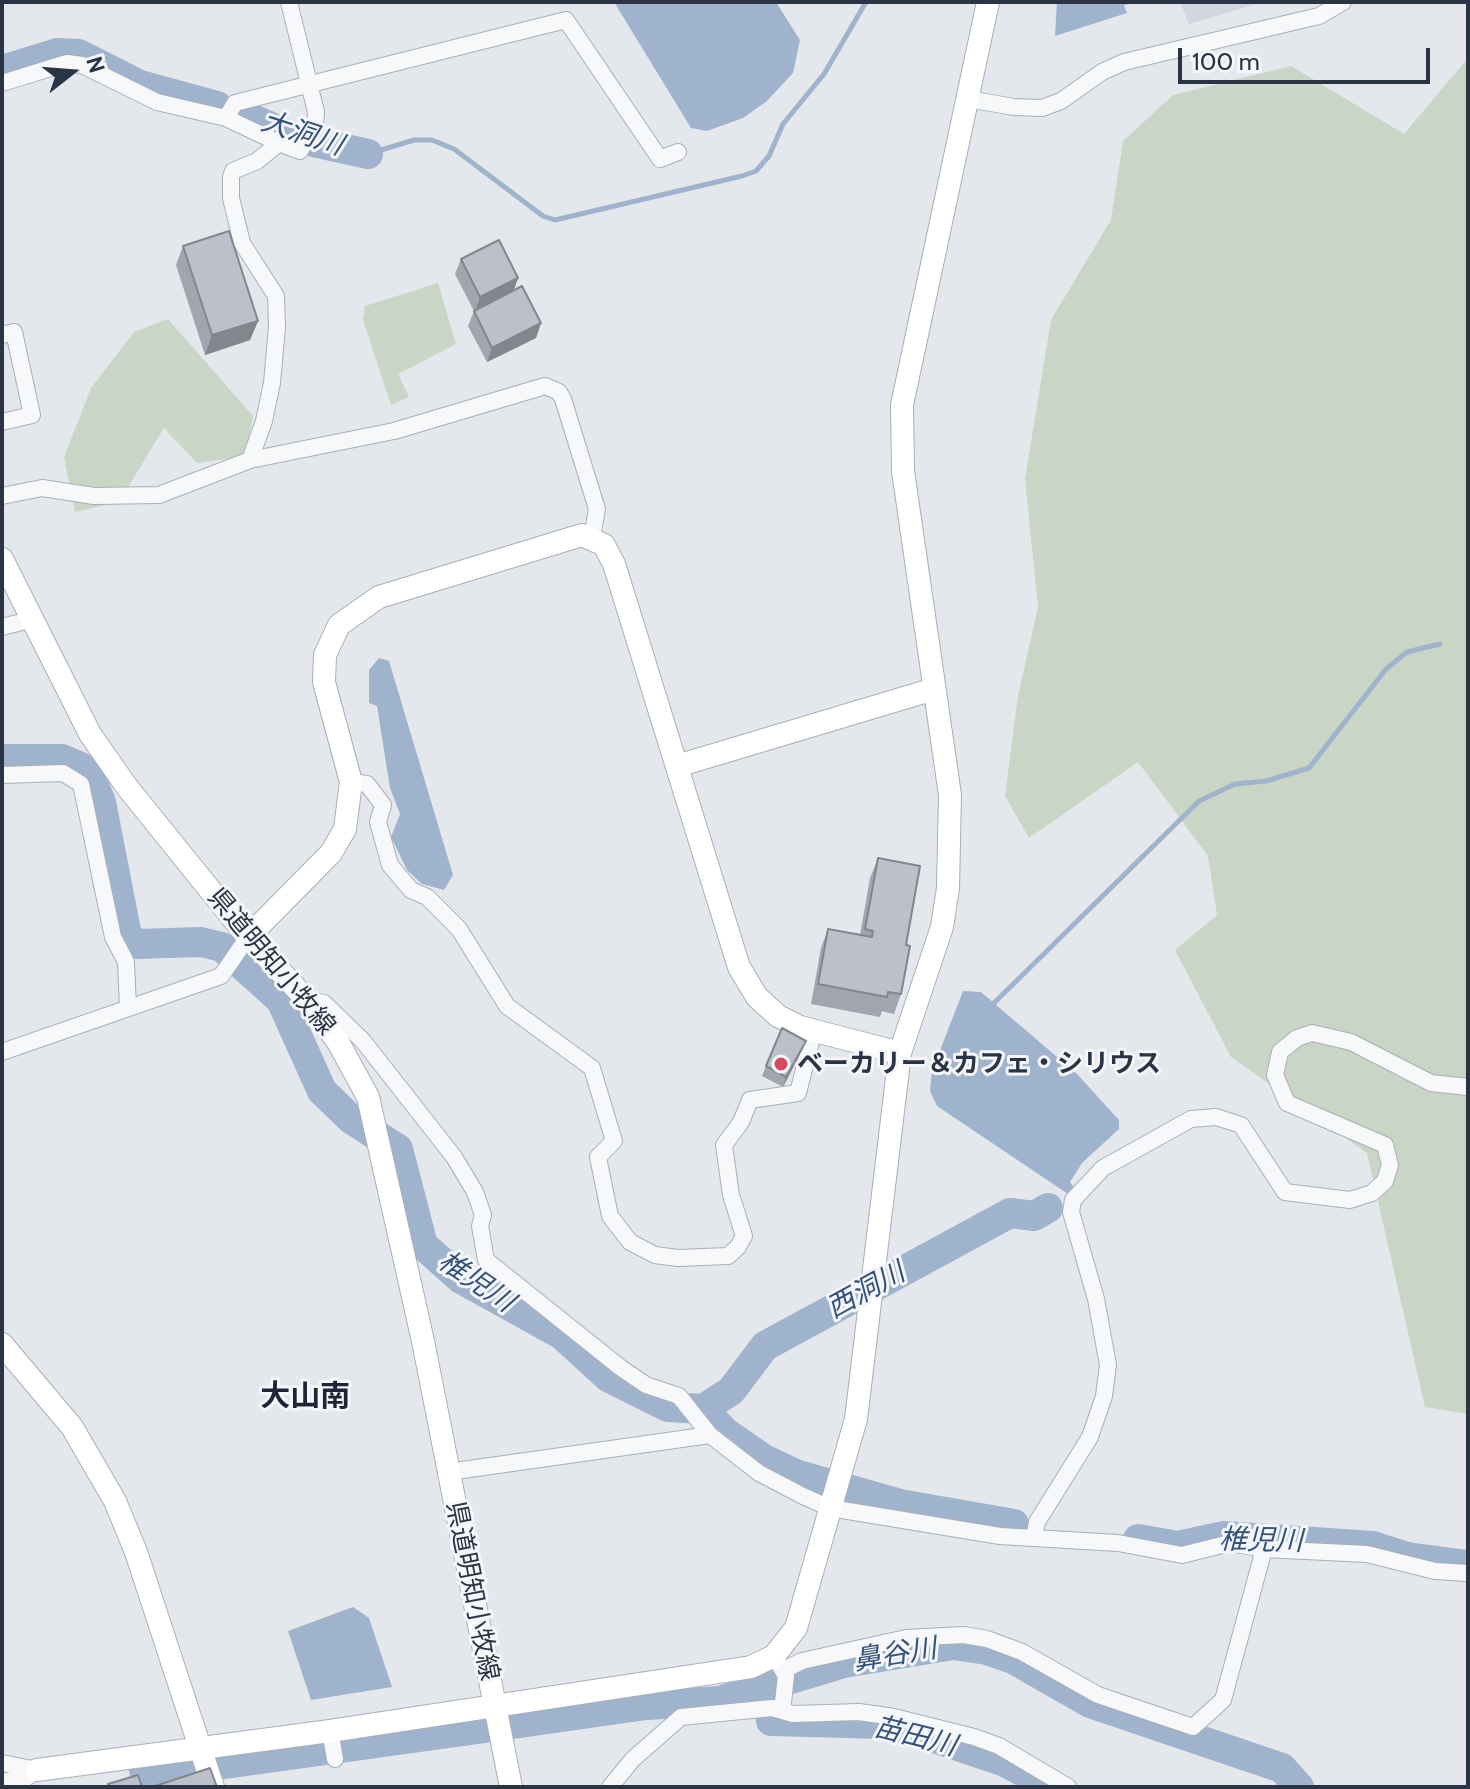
<!DOCTYPE html>
<meta charset="utf-8">
<style>
body{margin:0}
#map{position:relative;width:1470px;height:1789px;overflow:hidden;background:#e4e7ec;font-family:Cabin,sans-serif}
canvas{display:block}
.frame{position:absolute;inset:0;border:4px solid #2b3445;pointer-events:none}
.north{position:absolute;left:32px;top:32px;width:80px;height:80px;-webkit-text-stroke:6px #f4f6f9;paint-order:stroke;rotate:73deg;font-size:22px;font-weight:700;line-height:32px;text-align:center;color:#2b3445}
.north::after{content:'';display:block;margin:auto;width:28px;height:36px;background:#2b3445;clip-path:polygon(50% 0,100% 100%,50% 72%,0 100%)}
.scale{position:absolute;left:1178px;top:48px;width:252px;height:36px;box-sizing:border-box;border:4px solid #2b3445;border-top:0;padding-left:10px;font-size:24px;line-height:28px;white-space:nowrap;color:#2b3445;-webkit-text-stroke:6px #f4f6f9;paint-order:stroke}
</style>
<div id="map">
<canvas width="1470" height="1789"></canvas>
<div class="frame"></div>
<div class="north">N</div>
<div class="scale">100 m</div>
</div>
<script>
const g = document.querySelector('canvas').getContext('2d');
g.lineJoin = 'round';
function paint(path, color) {
  g.fillStyle = color;
  g.fill(path, 'evenodd');
}
function poly(rows) {
  const path = new Path2D();
  for (const r of rows) {
    path.moveTo(r[0], r[1]);
    for (let i = 2; i < r.length; i += 2) path.lineTo(r[i], r[i + 1]);
  }
  return path;
}
function stroke(path, color, width, dash) {
  g.strokeStyle = color;
  g.lineWidth = width;
  g.lineCap = dash ? 'butt' : 'round';
  g.setLineDash(dash || []);
  g.stroke(path);
}
function write(font, color, halo, rows, align = 'center') {
  g.font = font + ' Cabin,"Noto Sans JP",sans-serif';
  g.lineWidth = 6;
  g.setLineDash([]);
  g.textBaseline = 'middle';
  g.strokeStyle = halo;
  g.fillStyle = color;
  for (const [text, x, y, turn = 0] of rows) {
    g.save();
    g.translate(x, y);
    g.rotate((+turn || 0) * Math.PI / 180);
    g.textAlign = isNaN(turn) ? turn : align;
    if (halo) g.strokeText(text, 0, 0);
    g.fillText(text, 0, 0);
    g.restore();
  }
}
paint(poly([
 [1180,2,1263,2,1189,24]
]), '#d2d6de');
paint(poly([
 [1468,58,1468,1414,1425,1407,1367,1153,1231,1057,1175,950,1217,915,1208,856,1138,762,1029,838,1005,796,1018,696,1038,607,1025,479,1051,320,1111,220,1123,141,1173,95,1291,66,1404,134],
 [438,283,456,344,398,374,409,397,391,405,363,320,365,306],
 [168,319,253,416,246,456,197,463,164,428,119,502,75,512,64,457,91,388,134,332]
]), '#c9d6c5');
paint(poly([
 [614,2,776,2,800,40,793,73,767,101,743,118,707,131,691,128],
 [1057,2,1129,2,1130,4,1124,5,1127,13,1055,36],
 [379,658,389,661,453,875,444,890,422,884,407,870,391,837,400,814,390,788,377,706,369,703,369,670],
 [963,991,981,992,1077,1074,1119,1120,1119,1129,1082,1163,1070,1182,1074,1187,1068,1194,937,1106,930,1091,932,1071],
 [353,1607,369,1618,392,1687,311,1700,288,1631]
]), '#9fb4cc');
stroke(poly([
 [368,154,414,140,432,140,454,149,543,216,555,220,742,176,756,171,769,156,783,124,824,74,866,2],
 [992,1005,1199,801,1235,784,1266,781,1309,768,1386,669,1407,652,1440,644]
]), '#9fb4cc', 5);
stroke(poly([
 [2,70,57,53,79,54,140,85,217,106],
 [237,112,296,138,368,154],
 [2,759,62,759,81,767,90,776,101,802,127,936,137,944,201,942,222,947,281,1000,322,1091,351,1119,398,1149,423,1245,461,1279,562,1335,608,1377,668,1407,703,1409,725,1432,764,1459,798,1475,900,1504,1014,1524],
 [703,1409,731,1391,765,1346,1010,1213,1034,1216,1048,1208],
 [1138,1539,1178,1546,1224,1536,1373,1546,1407,1557,1468,1565],
 [771,1721,883,1724,923,1734,1005,1762,1052,1787],
 [513,1724,646,1705,719,1701,844,1663,953,1645,987,1650,1013,1659,1090,1703,1282,1768,1299,1787],
 [144,1770,160,1773,485,1728]
]), '#9fb4cc', 30);
const street = poly([
 [2,83,67,63,82,65,157,102,226,118,235,103,566,20,660,159,678,152],
 [968,99,1014,107,1042,108,1061,101,1102,72,1124,62,1319,16,1343,2],
 [226,118,279,143,257,161,233,171,231,177,231,198,242,243,276,296,277,327,272,383,264,421,250,460],
 [279,143,300,151,315,125,316,112,289,2],
 [2,335,14,332,32,415,2,422],
 [2,496,42,488,94,496,159,495,250,460,394,431,545,386,559,392,563,399,597,509,592,537],
 [2,627,33,619],
 [2,775,63,773,81,784,113,937,126,962,128,1008],
 [351,782,367,784,383,805,378,822,390,865,411,890,427,897,459,929,507,1006,592,1068,614,1141,598,1157,610,1216,630,1242,655,1255,678,1258,728,1256,738,1247,744,1236,731,1195,724,1145,741,1122,750,1100,798,1093,814,1030],
 [307,1000,324,1003,363,1041,454,1157,475,1192,483,1215,480,1226,486,1260,621,1368,646,1385,679,1396,710,1435,759,1473,803,1496,830,1508,1000,1536,1118,1543,1182,1555,1230,1543,1264,1549,1367,1554,1435,1571,1468,1573],
 [2,1052,221,976,248,937],
 [448,1472,710,1435],
 [1034,1538,1037,1522,1090,1437,1104,1396,1108,1365,1096,1299,1071,1212,1073,1200,1103,1168,1191,1119,1216,1117,1241,1125,1285,1192,1350,1200,1372,1193,1385,1181,1390,1165,1385,1145,1287,1103,1275,1075,1280,1052,1297,1038,1312,1033,1351,1042,1431,1083,1468,1087],
 [779,1664,786,1676,782,1711],
 [784,1670,802,1661,906,1638,964,1635,987,1639,1022,1652,1098,1695,1193,1727,1223,1700,1264,1549],
 [330,1731,335,1759],
 [2,1763,37,1770],
 [2,1782,26,1778,37,1770],
 [610,1787,633,1759,681,1717,772,1708,793,1714,859,1712,894,1717,974,1737,999,1746,1068,1787]
]);
const secondary = poly([
 [2,559,90,734,127,787,248,937,307,1000,338,1042,368,1097,423,1341,511,1787],
 [677,766,934,689],
 [248,937,331,853,345,829,351,782,324,682,325,655,339,625,379,597,582,535,604,545,614,564,739,967,757,997,778,1016,800,1027,900,1053],
 [2,1344,72,1427,115,1501,136,1552,213,1787],
 [37,1770,330,1731,751,1667,774,1656,796,1628,856,1419,900,1053,942,927,948,888,950,795,903,471,902,405,988,2]
]);
stroke(street, '#a9aeb7', 18);
stroke(secondary, '#a9aeb7', 24);
stroke(street, '#f7f8fa', 16);
stroke(secondary, '#fff', 22);
paint(poly([
 [183,246,258,321,250,340,205,355,176,265],
 [461,259,513,291,541,323,536,338,487,362,468,326,474,311,455,274],
 [878,858,906,945,901,994,894,1014,882,1011,880,1017,811,1004,821,948,828,929,860,935,870,878],
 [802,1050,783,1087,762,1076,766,1066]
]), '#a1a5ae');
paint(poly([
 [518,278,513,293,475,312,480,297],
 [258,321,250,340,205,355,212,335],
 [541,323,536,338,487,362,492,348],
 [806,1041,802,1050,783,1087,786,1077]
]), '#83868d');
const building = poly([
 [229,231,258,321,212,335,183,246,229,231],
 [499,240,518,278,480,297,461,259,499,240],
 [522,286,541,323,492,348,474,311,522,286],
 [878,858,920,866,906,945,910,946,901,994,888,992,887,997,818,984,828,929,872,937,873,931,865,929,878,858],
 [782,1028,806,1041,786,1077,766,1066,782,1028],
 [210,1768,217,1787,152,1787,210,1768],
 [138,1775,142,1787,109,1787,108,1784,138,1775]
]);
paint(building, '#bbc0ca');
stroke(building, '#83868d', 2);
for (const [x, y, r, color] of [
 [781,1064,8,"#d1495b"]
]) {
  const dot = new Path2D();
  dot.arc(x, y, r, 0, 2 * Math.PI);
  g.fillStyle = color;
  g.fill(dot);
  stroke(dot, '#f4f6f9', 3);
}
write('26px', '#2b3445', '#f4f6f9', [
 ["県道明知小牧線",271,962,50],
 ["県道明知小牧線",472,1591,79]
]);
write('bold 26px', '#2b3445', '#f4f6f9', [
 ["ベーカリー＆カフェ・シリウス",797,1064]
], 'left');
write('italic 28px', '#34527a', '#f4f6f9', [
 ["大洞川",302,134,18],
 ["椎児川",476,1282,34],
 ["西洞川",866,1291,-29],
 ["椎児川",1261,1541,1],
 ["鼻谷川",895,1655,-9],
 ["苗田川",915,1737,14]
]);
write('bold 30px', '#1d2536', '#f4f6f9', [
 ["大山南",305,1397]
]);
</script>
